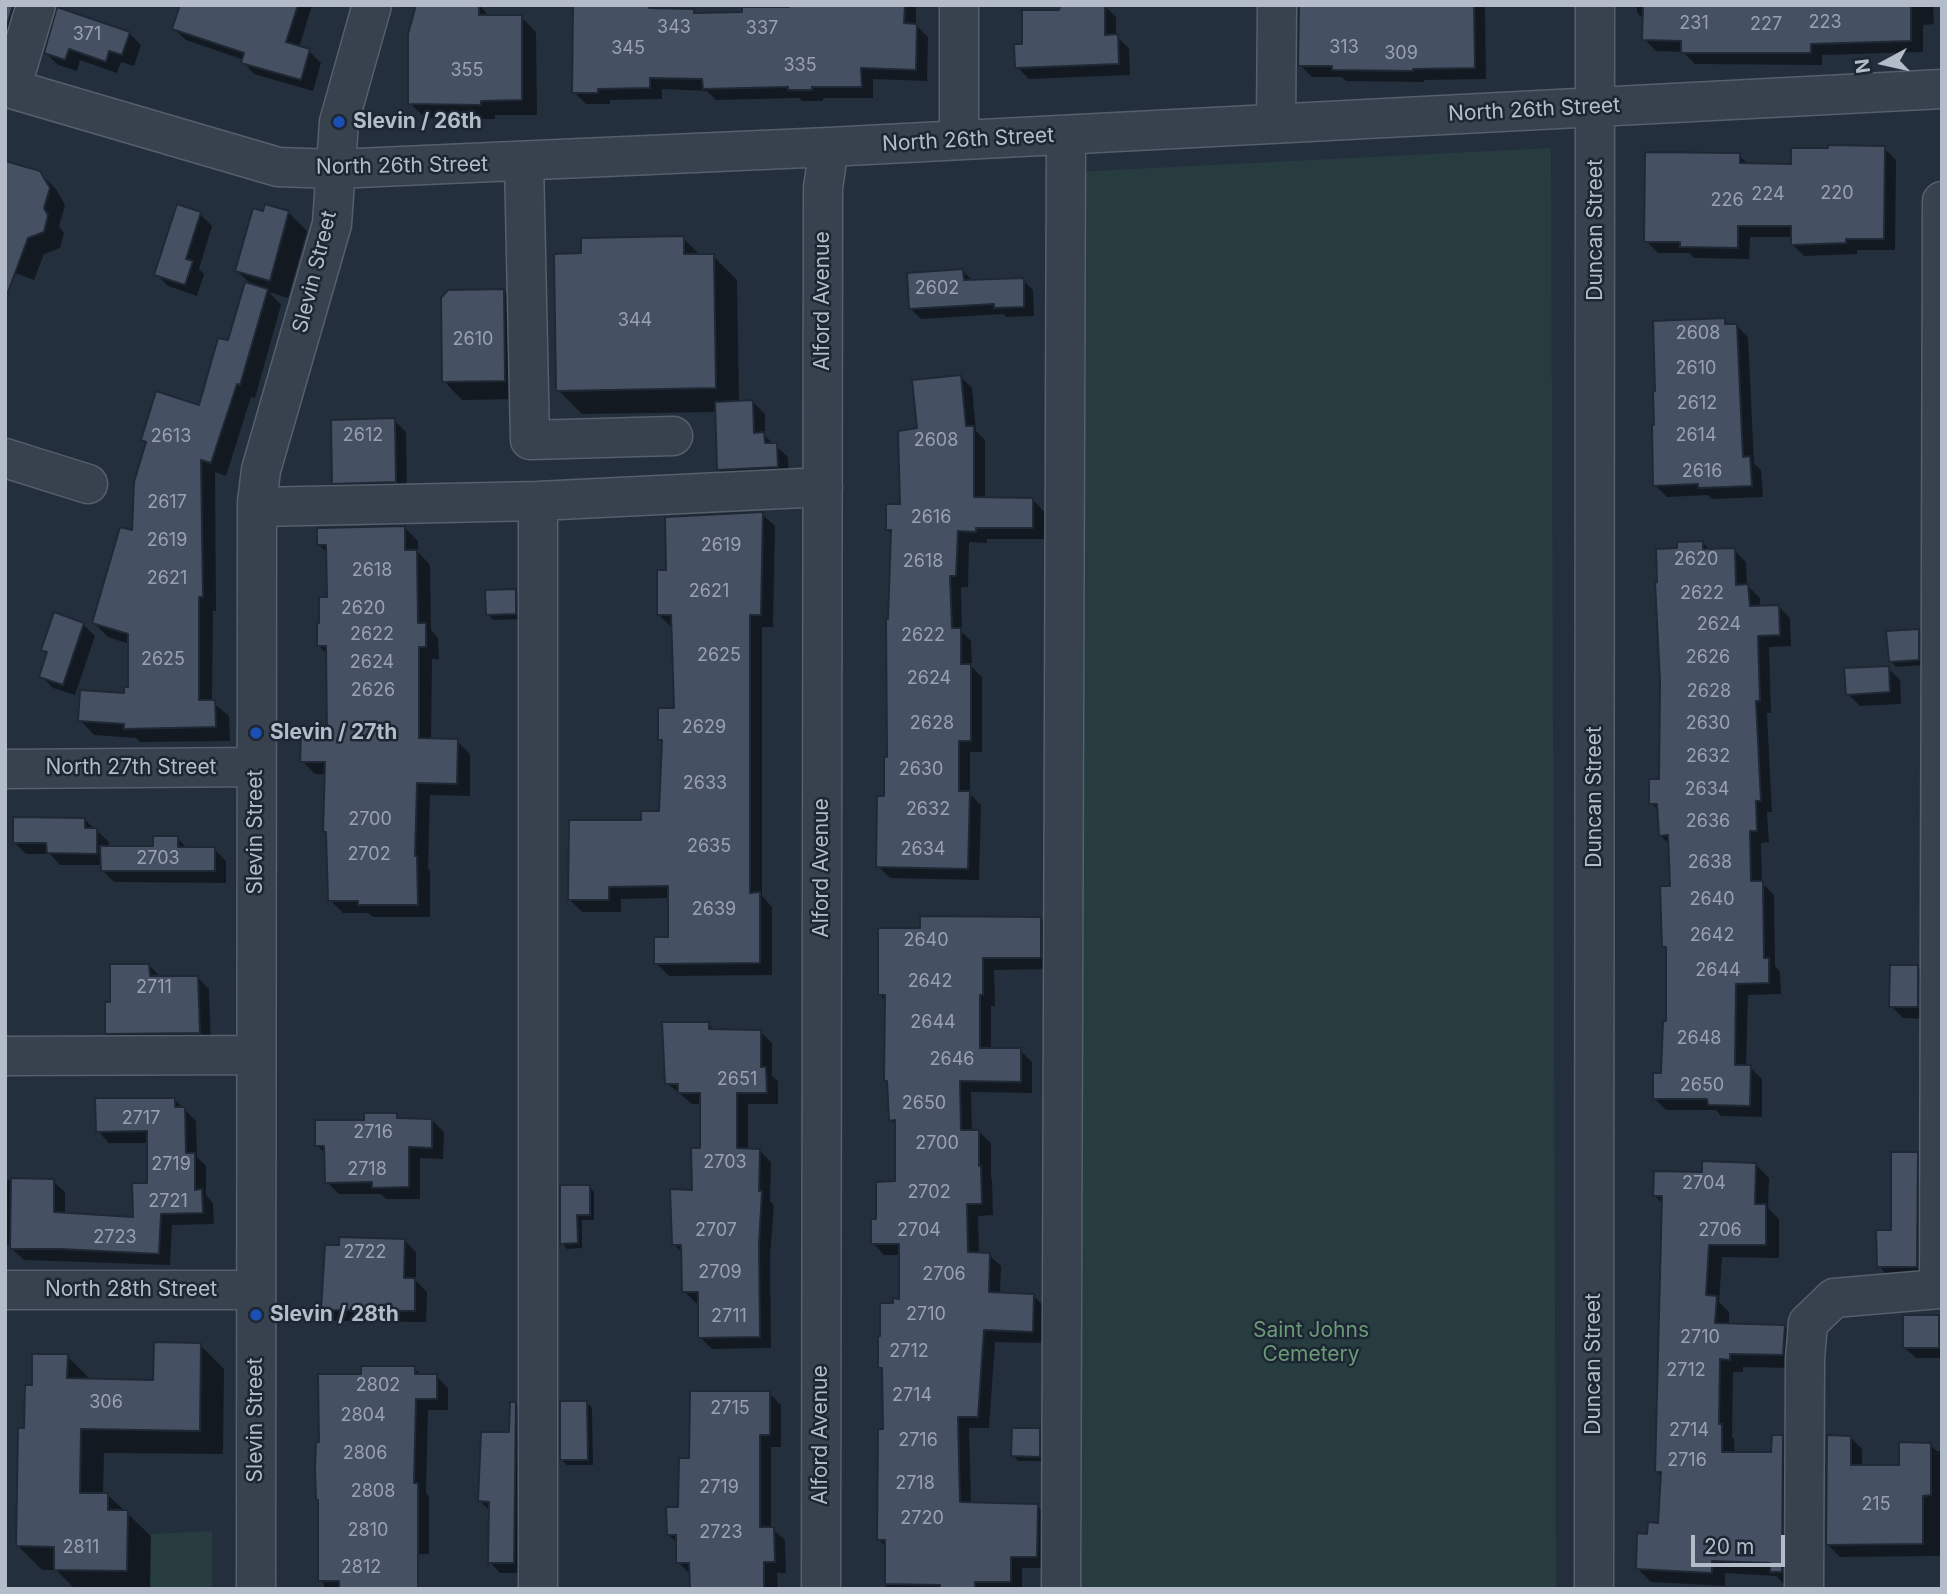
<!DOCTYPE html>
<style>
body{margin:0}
#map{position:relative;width:1947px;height:1594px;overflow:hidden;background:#242f3e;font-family:Inter,sans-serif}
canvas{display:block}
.frame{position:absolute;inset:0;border:7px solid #b4bcc9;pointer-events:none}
.north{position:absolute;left:1849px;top:28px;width:70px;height:70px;-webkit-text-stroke:5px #1d2633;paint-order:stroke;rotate:262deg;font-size:19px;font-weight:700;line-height:28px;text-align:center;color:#b4bcc9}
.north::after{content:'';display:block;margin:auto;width:24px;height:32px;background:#b4bcc9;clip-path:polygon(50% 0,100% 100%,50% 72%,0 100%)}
.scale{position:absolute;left:1691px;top:1535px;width:94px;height:32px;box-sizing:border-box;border:4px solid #b4bcc9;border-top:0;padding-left:9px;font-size:21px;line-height:24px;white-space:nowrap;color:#b4bcc9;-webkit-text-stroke:5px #1d2633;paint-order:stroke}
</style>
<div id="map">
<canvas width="1947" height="1594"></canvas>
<div class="frame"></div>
<div class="north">N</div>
<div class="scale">20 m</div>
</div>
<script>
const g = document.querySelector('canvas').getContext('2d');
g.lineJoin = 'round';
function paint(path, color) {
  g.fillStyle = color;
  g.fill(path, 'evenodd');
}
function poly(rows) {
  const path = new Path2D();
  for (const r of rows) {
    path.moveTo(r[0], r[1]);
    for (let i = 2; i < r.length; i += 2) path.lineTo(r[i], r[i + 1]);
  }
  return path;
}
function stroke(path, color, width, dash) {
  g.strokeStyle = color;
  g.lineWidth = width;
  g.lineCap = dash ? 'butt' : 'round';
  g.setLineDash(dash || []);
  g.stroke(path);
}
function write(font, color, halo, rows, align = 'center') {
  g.font = font + ' Inter,sans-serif';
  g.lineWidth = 5;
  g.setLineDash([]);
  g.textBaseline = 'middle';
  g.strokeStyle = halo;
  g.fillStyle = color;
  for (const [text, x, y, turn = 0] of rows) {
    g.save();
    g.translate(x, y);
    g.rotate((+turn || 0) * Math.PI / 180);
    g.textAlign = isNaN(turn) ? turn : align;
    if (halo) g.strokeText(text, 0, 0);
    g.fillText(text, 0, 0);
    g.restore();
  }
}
paint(poly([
 [1551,148,1556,1589,1065,1589,1073,172],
 [212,1531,212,1589,150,1589,150,1534]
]), '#263c3f');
paint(poly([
 [5,5,35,5,5,61],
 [201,5,312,5,299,48,309,51,321,63,313,91,254,74,243,62,244,60,186,40,174,29],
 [479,5,490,17,521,17,536,32,537,115,495,115,495,119,425,118,410,103],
 [594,5,650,5,655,10,693,10,697,14,791,9,791,5,916,5,916,25,928,37,927,81,873,79,873,98,823,98,823,101,802,101,799,98,716,100,707,91,662,89,662,99,610,100,610,104,586,104,574,92],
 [1104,5,1116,17,1116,36,1129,48,1130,75,1029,79,1017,67,1024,45,1061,12],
 [1300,5,1485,5,1486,79,1424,80,1424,82,1346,81,1342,77,1312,77,1300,65],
 [1637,5,1933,5,1934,24,1923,25,1923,52,1822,55,1822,65,1695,64,1683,52,1656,51,1644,39,1644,20,1637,12],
 [129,33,141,45,134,66,121,62,117,73,80,60,77,71,58,65,46,53],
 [1884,148,1896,160,1895,250,1857,250,1857,254,1804,256,1792,244,1792,237,1750,237,1749,259,1694,258,1689,253,1658,253,1646,241,1739,155,1749,165,1793,166],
 [39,172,56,189,65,205,59,226,64,233,60,248,44,254,34,280,5,269],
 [266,207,289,213,307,231,288,298,269,292,281,305,255,398,251,397,226,476,215,472,216,611,213,611,212,702,229,716,230,741,140,742,136,738,94,735,80,720,126,695,130,689,129,644,108,637,94,623,134,533,147,444,143,440,201,407,253,286,237,271],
 [200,214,212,226,199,269,204,274,197,296,168,286,156,274],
 [683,238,701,256,713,256,737,280,739,403,753,402,765,414,765,436,788,457,789,479,731,482,719,470,717,412,582,414,558,390,583,255],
 [963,271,973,281,1023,280,1033,290,1034,316,1006,317,1003,314,921,319,911,309],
 [504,291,522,309,523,399,462,400,444,381],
 [1724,319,1730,326,1736,325,1748,337,1754,463,1761,470,1763,497,1712,499,1708,495,1667,497,1655,485],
 [960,376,972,388,976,431,985,440,985,499,1033,500,1044,511,1044,539,987,539,987,543,969,542,968,587,961,587,962,632,971,641,972,667,982,677,982,752,970,752,970,794,981,805,979,880,890,878,878,866,889,759,893,535,887,530,902,506,919,429],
 [394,420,406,432,407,493,346,495,334,483],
 [762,514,775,526,773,627,762,627,762,896,772,907,772,975,669,976,656,963,670,938,670,898,621,899,621,912,582,912,569,899,643,822,661,813,663,743,660,739,675,710,671,627,659,615,668,572],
 [404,527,418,541,418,552,430,565,431,630,438,638,439,659,432,659,431,740,457,741,470,754,470,796,430,795,428,868,430,871,430,917,373,917,368,913,343,913,330,900,327,774,315,774,302,761,329,738,328,655,319,646,328,598,328,553,319,545],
 [1702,542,1710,550,1734,550,1746,562,1747,585,1760,598,1760,607,1778,606,1790,618,1791,646,1769,647,1771,713,1767,713,1772,812,1767,812,1769,842,1761,843,1762,883,1774,895,1775,966,1780,972,1781,994,1748,995,1746,1067,1750,1067,1762,1079,1762,1117,1721,1116,1716,1110,1666,1110,1654,1098,1663,1075,1668,1023,1668,950,1664,946,1671,888,1670,845,1660,835,1659,811,1651,803,1660,780,1679,550],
 [515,591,521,596,521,619,493,620,488,614],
 [83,624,95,636,75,695,53,688,41,676,48,655,43,649],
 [1918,631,1924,636,1924,665,1896,667,1890,661],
 [1888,668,1900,680,1901,704,1860,706,1848,694],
 [84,819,109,842,109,848,155,848,177,838,188,849,214,849,226,861,226,883,114,882,102,870,102,865,60,865,50,854,26,854,14,842],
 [5,848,7,850,7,937,5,937],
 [1041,919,1053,931,1052,969,994,970,995,1006,991,1006,991,1050,1020,1050,1032,1062,1032,1093,971,1092,972,1132,979,1132,991,1143,991,1178,992,1180,993,1215,978,1216,979,1254,989,1255,1001,1266,1000,1294,1034,1296,1046,1308,1044,1343,995,1342,989,1428,969,1428,971,1504,1037,1506,1049,1518,1048,1568,1022,1568,1022,1589,886,1589,887,1548,879,1540,884,1431,884,1372,879,1367,895,1304,900,1300,901,1255,884,1255,873,1243,878,1221,897,1183,897,1127,891,1120,889,1084,885,1080,887,1002,879,994,921,930],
 [149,965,161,978,197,977,209,989,211,1045,119,1045,107,1033,112,1004],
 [1917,967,1929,979,1929,1019,1903,1018,1891,1006],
 [708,1024,715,1031,760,1031,772,1043,772,1076,778,1081,778,1104,748,1104,748,1150,759,1150,771,1162,770,1201,774,1205,770,1257,771,1348,712,1349,700,1337,700,1303,696,1303,684,1291,683,1254,674,1244,693,1191,702,1150,702,1104,692,1104,667,1083],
 [174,1099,196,1121,197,1157,206,1166,206,1195,213,1203,214,1224,172,1225,170,1265,24,1260,12,1249,12,1245,5,1245,5,1180,53,1181,65,1192,65,1214,135,1219,149,1185,149,1143,109,1143,98,1131],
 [396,1115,401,1120,432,1120,444,1132,443,1159,420,1158,420,1199,386,1199,381,1194,339,1194,327,1182,326,1155,317,1145,366,1122],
 [1917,1154,1928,1165,1927,1277,1889,1277,1879,1266,1893,1232],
 [1755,1164,1769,1178,1768,1208,1779,1219,1779,1258,1722,1257,1719,1302,1729,1312,1729,1325,1784,1327,1798,1340,1796,1368,1743,1367,1743,1372,1733,1372,1732,1437,1734,1439,1735,1454,1773,1453,1782,1437,1796,1450,1785,1585,1776,1576,1725,1573,1725,1586,1651,1582,1637,1568,1649,1536,1659,1525,1663,1478,1657,1472,1663,1204,1655,1196,1703,1174],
 [589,1187,594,1192,594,1220,582,1220,582,1248,567,1249,562,1243],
 [404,1240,416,1252,416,1281,427,1292,426,1322,335,1321,323,1309],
 [1905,1317,1942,1317,1942,1358,1916,1358,1905,1348],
 [200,1345,224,1369,223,1454,104,1453,103,1495,108,1495,151,1536,150,1589,75,1589,56,1570,42,1570,18,1546,26,1430,34,1386,67,1356,92,1381,155,1382],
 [414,1368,422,1376,436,1376,448,1388,448,1410,428,1410,426,1493,429,1497,429,1554,415,1554,415,1589,324,1589,324,1584,320,1580,321,1444,363,1376],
 [769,1393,781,1405,781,1447,771,1447,771,1528,785,1540,786,1573,777,1573,778,1589,691,1589,690,1574,678,1562,677,1543,669,1535,680,1508,691,1460],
 [586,1402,592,1408,593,1465,567,1465,562,1460],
 [515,1404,526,1415,524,1573,500,1573,490,1562,491,1512,480,1501,511,1434],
 [1039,1430,1044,1436,1044,1461,1018,1461,1013,1455],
 [1850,1437,1862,1449,1862,1466,1901,1467,1930,1445,1937,1451,1942,1451,1942,1556,1840,1557,1828,1545]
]), '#0007');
const building = poly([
 [5,5,13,5,5,32,5,5],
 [180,5,298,5,286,42,310,49,301,80,241,63,244,53,172,29,180,5],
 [416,5,479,5,479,15,522,15,522,100,481,101,481,105,408,104,408,34,416,5],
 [573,5,649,5,649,8,694,9,694,13,742,12,742,7,789,7,789,5,905,5,904,23,917,24,916,70,861,68,862,87,812,87,812,90,788,90,788,87,703,89,702,79,650,78,650,88,598,89,598,93,572,93,573,5],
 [1060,5,1105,5,1105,35,1118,34,1119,64,1015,68,1014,44,1022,44,1022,10,1059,10,1060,5],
 [1299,5,1474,5,1475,68,1413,69,1413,71,1332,70,1332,66,1298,66,1299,5],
 [1643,5,1911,5,1911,41,1811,44,1811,53,1681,53,1681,41,1642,40,1643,5],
 [57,7,130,32,122,55,109,51,106,62,69,49,65,60,44,53,57,7],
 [1828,145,1885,146,1884,239,1846,239,1846,243,1791,245,1791,226,1738,226,1738,248,1680,247,1680,242,1644,242,1645,152,1740,153,1740,163,1791,164,1791,148,1828,148,1828,145],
 [5,161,40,171,50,188,44,208,48,215,44,232,28,238,8,292,5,291,5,161],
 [177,204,201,212,186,259,193,261,185,285,154,275,177,204],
 [265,204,289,211,270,281,235,271,253,208,263,211,265,204],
 [684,236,684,254,714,254,716,388,556,391,554,254,581,253,581,238,684,236],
 [963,269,964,280,1024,278,1024,307,994,308,994,304,909,309,907,273,963,269],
 [245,282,268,289,240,385,237,384,211,463,201,460,203,597,199,597,199,700,215,700,216,727,124,729,124,724,78,721,80,690,124,693,124,687,128,687,128,634,92,623,120,527,132,530,134,482,146,442,141,440,156,391,199,405,218,338,228,340,245,282],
 [504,289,505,381,442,382,441,298,448,290,504,289],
 [1725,318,1725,324,1737,324,1743,457,1750,456,1752,486,1698,488,1698,484,1653,486,1652,425,1654,425,1653,391,1655,391,1653,321,1725,318],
 [961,375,966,426,974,426,974,497,1033,498,1033,528,976,528,976,532,958,531,956,576,950,576,952,628,961,628,961,664,971,664,971,741,959,741,959,791,970,791,968,869,876,867,877,796,884,796,884,757,887,757,886,619,888,619,891,530,886,530,886,504,900,504,898,431,917,428,912,380,961,375],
 [753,400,754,433,764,432,765,443,777,443,778,467,717,470,715,402,753,400],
 [395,418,396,482,332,484,331,420,395,418],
 [763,512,761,615,750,615,750,893,760,892,760,963,654,964,654,937,668,937,668,886,609,887,609,900,568,900,569,820,641,820,641,811,659,811,662,740,658,740,658,708,674,708,671,615,657,615,657,570,666,570,665,517,763,512],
 [405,526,405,550,417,550,418,623,426,623,426,647,419,647,419,738,458,739,457,784,417,783,415,856,417,856,418,905,358,905,358,901,328,901,326,832,323,832,325,762,300,762,301,736,327,736,326,646,317,646,317,622,319,623,319,597,327,597,326,545,317,545,317,528,405,526],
 [1703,541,1703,549,1735,548,1736,585,1748,584,1750,606,1779,605,1780,635,1758,636,1760,701,1756,701,1761,801,1756,801,1757,831,1750,831,1751,881,1763,881,1764,958,1769,958,1769,983,1736,984,1735,1065,1751,1065,1750,1106,1708,1105,1707,1099,1653,1099,1653,1073,1661,1073,1663,1021,1666,1021,1666,947,1662,947,1660,886,1670,886,1668,835,1659,836,1657,804,1649,804,1649,779,1659,779,1660,682,1655,583,1657,582,1656,549,1677,548,1677,542,1703,541],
 [516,589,516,614,486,615,485,590,516,589],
 [54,612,84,623,63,685,39,677,47,652,41,650,54,612],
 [1919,629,1919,660,1889,662,1886,631,1919,629],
 [1889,666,1890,692,1846,695,1844,668,1889,666],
 [13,817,85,818,85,828,97,828,97,854,47,853,46,843,13,843,13,817],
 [153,836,178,836,178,847,215,847,215,871,101,871,100,846,153,846,153,836],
 [920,916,1041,917,1041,958,983,958,983,995,980,995,980,1048,1021,1048,1021,1082,960,1081,961,1130,979,1130,979,1166,981,1166,982,1204,967,1204,968,1252,990,1253,989,1292,1034,1294,1033,1332,984,1330,978,1417,958,1417,960,1502,1038,1504,1037,1557,1011,1557,1011,1582,975,1582,975,1589,940,1589,940,1585,885,1584,885,1540,877,1540,878,1429,883,1429,882,1368,878,1368,878,1336,880,1336,880,1303,893,1303,893,1298,899,1299,899,1244,871,1244,871,1219,876,1219,876,1182,895,1181,895,1120,889,1121,887,1081,884,1081,885,995,878,995,878,928,920,928,920,916],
 [110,964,149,964,150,976,198,976,200,1033,105,1034,105,1002,110,1002,110,964],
 [1890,965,1918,965,1918,1007,1889,1007,1890,965],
 [662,1022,709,1022,709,1029,761,1030,761,1067,766,1067,767,1093,737,1093,737,1148,760,1149,759,1191,762,1191,759,1244,760,1337,698,1338,698,1292,682,1292,681,1245,672,1245,670,1189,692,1190,691,1148,700,1148,700,1093,678,1093,678,1084,665,1084,662,1022],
 [95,1098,175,1098,175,1107,185,1107,186,1153,195,1153,195,1190,202,1189,203,1213,161,1214,159,1254,61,1249,10,1249,11,1178,54,1179,54,1212,133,1217,132,1183,147,1183,147,1131,96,1132,95,1098],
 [364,1113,397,1113,397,1118,432,1119,432,1148,409,1147,409,1187,372,1188,372,1182,325,1183,324,1146,315,1146,315,1120,364,1120,364,1113],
 [1891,1152,1918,1152,1917,1267,1877,1267,1876,1230,1891,1230,1891,1152],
 [1702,1161,1756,1163,1755,1204,1766,1204,1766,1245,1709,1245,1706,1295,1717,1296,1715,1323,1785,1325,1783,1355,1730,1354,1730,1360,1720,1359,1719,1424,1722,1424,1722,1452,1771,1452,1772,1435,1783,1435,1782,1572,1770,1572,1770,1563,1712,1561,1712,1573,1636,1569,1637,1533,1647,1534,1648,1522,1658,1523,1661,1472,1655,1472,1662,1196,1653,1196,1654,1171,1702,1172,1702,1161],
 [560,1185,590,1185,590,1215,577,1215,578,1243,560,1244,560,1185],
 [339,1237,405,1239,404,1278,415,1278,415,1311,321,1310,325,1245,339,1245,339,1237],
 [1903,1315,1939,1315,1939,1348,1903,1348,1903,1315],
 [154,1342,201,1343,200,1431,81,1429,80,1493,108,1493,108,1510,128,1510,127,1571,54,1570,54,1547,16,1546,18,1428,24,1428,25,1385,32,1385,32,1354,68,1354,67,1378,153,1380,154,1342],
 [361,1366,415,1366,415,1374,437,1374,437,1399,416,1399,414,1483,418,1483,418,1589,339,1589,339,1581,318,1581,318,1500,316,1500,315,1469,316,1442,319,1442,318,1374,361,1374,361,1366],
 [690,1391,770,1391,770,1435,760,1435,760,1527,774,1527,775,1562,764,1562,764,1589,690,1589,689,1563,676,1563,676,1535,667,1535,666,1507,678,1507,679,1458,689,1458,690,1391],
 [560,1401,587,1401,588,1460,560,1460,560,1401],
 [510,1402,516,1402,514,1563,488,1563,489,1502,478,1501,481,1432,509,1432,510,1402],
 [1012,1428,1040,1428,1040,1457,1011,1456,1012,1428],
 [1827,1435,1851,1436,1851,1465,1899,1465,1899,1442,1931,1443,1931,1495,1923,1496,1923,1544,1826,1545,1827,1435]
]);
paint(building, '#455162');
stroke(building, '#1f2835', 2);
const minor = poly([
 [959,5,959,140],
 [5,87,278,167,335,169,829,147,1942,89],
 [11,89,36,5],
 [1276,123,1277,5],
 [524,162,530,440,673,436],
 [5,458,88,484],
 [538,501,538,1589],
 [258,507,538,501,823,487],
 [5,769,256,767],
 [5,1056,256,1055],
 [5,1290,256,1290],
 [256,1589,257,502,261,470,332,224,339,122,372,5],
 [821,1589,823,188,829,147],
 [1061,1589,1066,135],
 [1594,1589,1595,5],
 [1804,1589,1805,1358,1808,1323,1834,1298,1939,1289,1942,201]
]);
stroke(minor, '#565f6c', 41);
stroke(minor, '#38414e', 38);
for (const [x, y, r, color] of [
 [339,122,7,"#1a4fb4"],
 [256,733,7,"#1a4fb4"],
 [256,1315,7,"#1a4fb4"]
]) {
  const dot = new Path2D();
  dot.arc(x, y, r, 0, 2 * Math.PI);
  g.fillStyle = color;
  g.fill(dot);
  stroke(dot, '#1d2633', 2.5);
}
write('18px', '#98a1af', null, [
 ["223",1825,23],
 ["231",1694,24],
 ["227",1766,25],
 ["343",674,28],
 ["337",762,29],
 ["371",87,35],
 ["313",1344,48],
 ["345",628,49],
 ["309",1401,54],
 ["335",800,66],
 ["355",467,71],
 ["220",1837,194],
 ["224",1768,195],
 ["226",1727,201],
 ["2602",937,289],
 ["344",635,321],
 ["2608",1698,334],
 ["2610",473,340],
 ["2610",1696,369],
 ["2612",1697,404],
 ["2612",363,436],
 ["2614",1696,436],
 ["2613",171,437],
 ["2608",936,441],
 ["2616",1702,472],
 ["2617",167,503],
 ["2616",931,518],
 ["2619",167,541],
 ["2619",721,546],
 ["2620",1696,560],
 ["2618",923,562],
 ["2618",372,571],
 ["2621",167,579],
 ["2621",709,592],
 ["2622",1702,594],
 ["2620",363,609],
 ["2624",1719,625],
 ["2622",372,635],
 ["2622",923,636],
 ["2625",719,656],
 ["2626",1708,658],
 ["2625",163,660],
 ["2624",372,663],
 ["2624",929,679],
 ["2626",373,691],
 ["2628",1709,692],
 ["2628",932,724],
 ["2630",1708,724],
 ["2629",704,728],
 ["2632",1708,757],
 ["2630",921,770],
 ["2633",705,784],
 ["2634",1707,790],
 ["2632",928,810],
 ["2700",370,820],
 ["2636",1708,822],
 ["2635",709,847],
 ["2634",923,850],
 ["2702",369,855],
 ["2703",158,859],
 ["2638",1710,863],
 ["2640",1712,900],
 ["2639",714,910],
 ["2642",1712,936],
 ["2640",926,941],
 ["2644",1718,971],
 ["2642",930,982],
 ["2711",154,988],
 ["2644",933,1023],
 ["2648",1699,1039],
 ["2646",952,1060],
 ["2651",737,1080],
 ["2650",1702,1086],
 ["2650",924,1104],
 ["2717",141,1119],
 ["2716",373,1133],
 ["2700",937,1144],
 ["2703",725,1163],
 ["2719",171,1165],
 ["2718",367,1170],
 ["2704",1704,1184],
 ["2702",929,1193],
 ["2721",168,1202],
 ["2707",716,1231],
 ["2704",919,1231],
 ["2706",1720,1231],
 ["2723",115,1238],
 ["2722",365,1253],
 ["2709",720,1273],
 ["2706",944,1275],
 ["2710",926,1315],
 ["2711",729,1317],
 ["2710",1700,1338],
 ["2712",909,1352],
 ["2712",1686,1371],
 ["2802",378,1386],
 ["2714",912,1396],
 ["306",106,1403],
 ["2715",730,1409],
 ["2804",363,1416],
 ["2714",1689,1431],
 ["2716",918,1441],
 ["2806",365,1454],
 ["2716",1687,1461],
 ["2718",915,1484],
 ["2719",719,1488],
 ["2808",373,1492],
 ["215",1876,1505],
 ["2720",922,1519],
 ["2810",368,1531],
 ["2723",721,1533],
 ["2811",81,1548],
 ["2812",361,1568]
]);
write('21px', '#b4bcc9', '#1d2633', [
 ["North 26th Street",1534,110,-3],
 ["North 26th Street",968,140,-3],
 ["North 26th Street",402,166,-1],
 ["Duncan Street",1596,230,-90],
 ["Slevin Street",315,272,-76],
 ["Alford Avenue",823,301,-90],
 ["North 27th Street",131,768],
 ["Duncan Street",1595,797,-90],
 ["Slevin Street",256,832,-90],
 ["Alford Avenue",822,868,-90],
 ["North 28th Street",131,1290],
 ["Duncan Street",1594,1364,-90],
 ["Slevin Street",256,1420,-90],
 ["Alford Avenue",821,1435,-90]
]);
write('bold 21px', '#b4bcc9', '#1d2633', [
 ["Slevin / 26th",353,122],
 ["Slevin / 27th",270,733],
 ["Slevin / 28th",270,1315]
], 'left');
write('21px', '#6b9a76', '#1d2633', [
 ["Saint Johns",1311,1331],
 ["Cemetery",1311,1355]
]);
</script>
